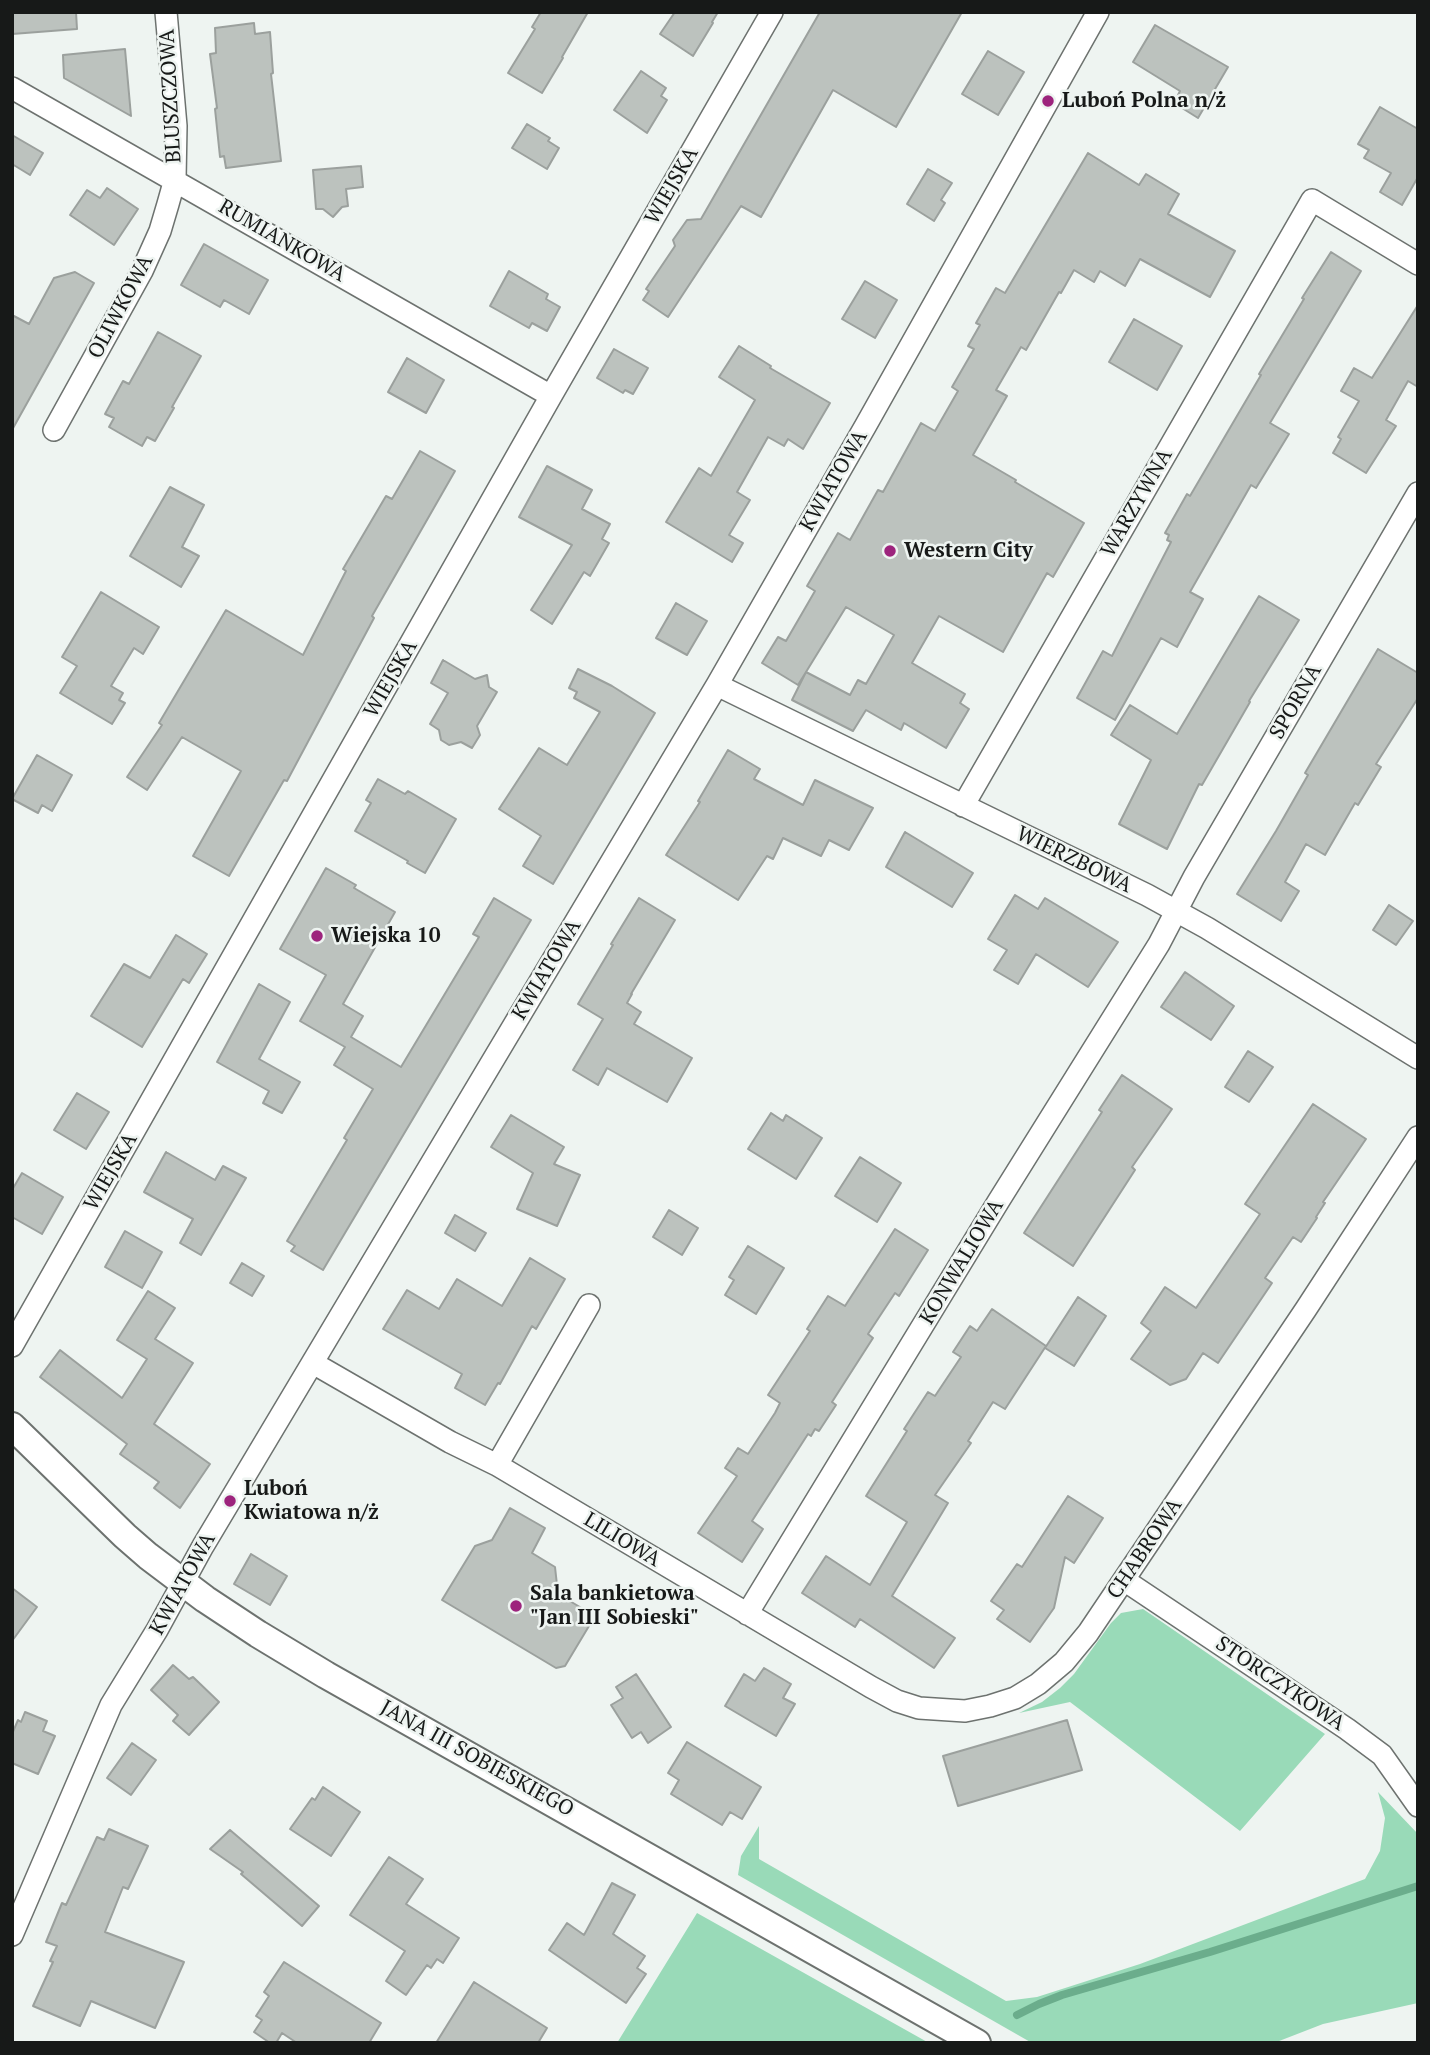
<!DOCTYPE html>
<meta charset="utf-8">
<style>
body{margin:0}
#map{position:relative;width:1430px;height:2055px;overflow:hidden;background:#eef4f1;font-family:"PT Serif",serif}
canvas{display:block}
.frame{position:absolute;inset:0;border:14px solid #171918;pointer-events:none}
</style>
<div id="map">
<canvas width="1430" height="2055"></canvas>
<div class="frame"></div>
</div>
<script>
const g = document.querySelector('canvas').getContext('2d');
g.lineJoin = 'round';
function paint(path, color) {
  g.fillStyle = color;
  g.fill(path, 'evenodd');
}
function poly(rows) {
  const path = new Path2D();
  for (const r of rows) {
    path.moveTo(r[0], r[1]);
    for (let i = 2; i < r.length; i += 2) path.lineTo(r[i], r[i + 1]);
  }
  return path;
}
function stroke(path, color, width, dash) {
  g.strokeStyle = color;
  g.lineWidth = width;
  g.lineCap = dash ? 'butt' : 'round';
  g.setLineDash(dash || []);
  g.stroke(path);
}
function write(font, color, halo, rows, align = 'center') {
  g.font = font + ' "PT Serif",serif';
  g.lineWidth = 5;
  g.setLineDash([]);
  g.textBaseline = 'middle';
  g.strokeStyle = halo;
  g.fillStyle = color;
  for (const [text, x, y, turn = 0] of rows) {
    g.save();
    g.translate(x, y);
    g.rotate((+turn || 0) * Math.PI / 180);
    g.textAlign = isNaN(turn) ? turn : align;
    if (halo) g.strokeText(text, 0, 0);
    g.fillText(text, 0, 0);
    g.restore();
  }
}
paint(poly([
 [1143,1609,1325,1734,1240,1831,1070,1702,1019,1713,1042,1702,1060,1688,1074,1674,1111,1623,1121,1613],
 [1378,1792,1418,1834,1418,2003,1323,2024,1274,2043,1032,2043,738,1875,741,1856,759,1826,759,1859,1006,2001,1037,1997,1140,1964,1365,1879,1380,1851,1385,1818],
 [697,1913,929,2043,617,2043]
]), '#99dab8');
stroke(poly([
 [1017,2015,1039,2004,1062,1995,1210,1952,1418,1886]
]), '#6bad8c', 8);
const building = poly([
 [12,12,76,12,77,29,12,34,12,12],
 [541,12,588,12,562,57,563,58,542,93,508,73,535,29,532,27,541,12],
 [675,12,718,12,712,22,713,23,693,56,660,34,675,12],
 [820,12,962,12,896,127,833,90,761,217,741,206,668,317,643,300,649,291,646,289,675,246,673,240,687,220,701,219,820,12],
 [254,23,255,34,270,32,273,73,271,74,281,161,226,168,224,156,220,157,215,109,217,108,210,54,216,53,215,28,254,23],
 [1155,25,1228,67,1198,118,1174,103,1180,91,1133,62,1155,25],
 [125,49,131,116,64,78,63,55,125,49],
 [988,51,1024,72,998,115,962,94,988,51],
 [641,71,666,88,661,96,667,100,647,133,614,110,641,71],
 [1380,107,1418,129,1418,177,1402,205,1380,192,1391,173,1364,158,1369,150,1358,144,1380,107],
 [527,124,550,138,548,141,559,148,547,169,512,148,527,124],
 [12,135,43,153,30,175,12,164,12,135],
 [1088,153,1139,185,1146,174,1179,194,1168,214,1235,251,1210,297,1140,259,1125,286,1100,271,1094,282,1074,270,1061,293,1059,292,1026,350,1021,347,996,390,1007,396,973,455,1016,480,1015,482,1084,523,1053,577,1047,573,1003,652,939,616,912,663,965,694,960,703,969,709,946,748,904,723,901,730,866,710,853,731,792,700,806,672,798,685,762,663,778,637,786,641,815,591,807,586,838,533,850,540,878,490,883,492,921,423,935,431,958,391,952,387,974,349,968,346,980,325,976,323,996,288,1005,293,1088,153],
 [846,607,894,635,866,684,858,680,850,695,806,672,846,607],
 [361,166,363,187,346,189,348,206,342,207,333,217,323,209,316,209,313,170,361,166],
 [928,169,952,183,941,200,945,203,934,221,907,204,928,169],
 [107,188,138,209,114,245,70,215,87,190,100,198,107,188],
 [204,244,268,280,249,314,224,300,220,307,181,285,204,244],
 [1331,252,1361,271,1270,423,1289,434,1256,488,1251,485,1190,592,1203,599,1177,647,1161,638,1115,720,1077,698,1103,651,1112,656,1171,542,1167,540,1169,535,1165,533,1187,494,1190,496,1261,375,1259,374,1304,299,1302,298,1331,252],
 [509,271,548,294,546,299,560,307,547,331,532,323,529,328,490,306,509,271],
 [75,272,94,283,12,430,12,315,29,324,54,278,75,272],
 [865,281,897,300,875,338,842,319,865,281],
 [1418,305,1418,387,1408,381,1386,420,1396,426,1366,473,1333,453,1341,439,1338,437,1359,401,1341,391,1354,368,1372,378,1418,305],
 [1134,319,1182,346,1157,390,1109,362,1134,319],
 [158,332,201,356,172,407,174,408,155,441,147,437,142,446,109,427,114,418,105,414,123,381,129,384,158,332],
 [739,346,771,366,770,368,830,403,803,449,788,439,784,446,768,437,737,492,750,500,729,535,743,543,732,562,666,522,699,468,711,476,755,400,719,377,739,346],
 [614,349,648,368,633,394,625,390,623,393,597,378,614,349],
 [407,358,444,380,426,413,388,392,407,358],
 [420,451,455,471,372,616,374,618,287,781,284,780,229,876,193,856,241,771,182,737,147,790,127,777,162,725,159,723,226,610,303,655,346,571,343,569,386,496,392,499,420,451],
 [547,466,592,490,582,509,610,524,602,539,609,543,590,576,584,572,552,624,531,610,572,545,519,517,547,466],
 [170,487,204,505,182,547,199,556,181,587,130,556,170,487],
 [101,592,159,627,143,654,134,648,111,686,123,693,119,700,125,703,112,724,60,693,77,666,62,657,101,592],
 [1259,596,1299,620,1249,701,1250,702,1202,785,1199,784,1167,849,1119,824,1151,760,1111,735,1130,705,1177,734,1259,596],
 [676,603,707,621,687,655,656,638,676,603],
 [1378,649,1418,673,1418,698,1376,764,1381,767,1358,805,1355,803,1325,855,1306,844,1285,882,1299,891,1281,921,1237,894,1276,831,1308,775,1305,773,1378,649],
 [443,660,475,679,487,675,489,687,497,692,477,726,480,735,472,748,461,742,449,745,441,740,439,730,430,724,448,693,431,683,443,660],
 [578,669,612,686,655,713,553,884,523,866,541,836,499,809,539,748,567,765,600,712,574,698,577,692,569,688,578,669],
 [728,750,760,769,754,779,803,805,815,780,873,808,849,850,829,840,821,856,783,838,773,859,767,856,738,900,666,855,700,802,698,801,728,750],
 [37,755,72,775,52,811,42,805,38,813,12,799,37,755],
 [378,779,405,794,408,791,456,819,425,873,407,863,408,861,355,831,371,803,366,800,378,779],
 [905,832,973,873,952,907,886,867,905,832],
 [326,868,356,885,354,888,395,912,343,1004,363,1016,351,1037,401,1067,479,937,473,934,494,898,531,920,323,1270,291,1251,295,1246,287,1241,347,1140,344,1138,373,1089,334,1065,345,1047,300,1021,326,975,280,949,326,868],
 [1015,895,1038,909,1045,898,1118,942,1088,987,1036,954,1018,984,994,970,1007,950,988,939,1015,895],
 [639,898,675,920,631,994,632,994,627,1003,641,1012,634,1024,692,1058,667,1102,607,1068,598,1085,573,1070,603,1019,578,1004,613,945,611,944,639,898],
 [1389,905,1413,921,1396,945,1373,930,1389,905],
 [176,935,207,954,189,983,183,979,142,1047,91,1016,124,964,150,978,176,935],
 [1185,972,1234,1006,1211,1040,1161,1007,1185,972],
 [259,984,290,1002,259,1059,300,1082,282,1113,263,1103,269,1091,217,1062,259,984],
 [1248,1051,1273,1067,1249,1102,1225,1087,1248,1051],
 [1122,1075,1172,1109,1132,1167,1135,1170,1073,1266,1024,1233,1102,1112,1099,1110,1122,1075],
 [77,1093,109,1112,86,1149,54,1130,77,1093],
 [1313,1104,1366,1139,1323,1202,1325,1203,1316,1217,1317,1218,1301,1242,1293,1237,1265,1278,1272,1283,1218,1363,1203,1353,1186,1379,1170,1385,1131,1359,1151,1331,1141,1323,1165,1287,1196,1308,1260,1214,1245,1204,1313,1104],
 [771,1113,783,1121,786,1115,822,1138,796,1179,748,1149,771,1113],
 [511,1115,564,1147,554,1164,580,1175,557,1226,517,1209,533,1173,491,1147,511,1115],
 [166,1152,215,1180,223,1166,246,1178,201,1255,180,1243,193,1219,144,1192,166,1152],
 [860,1157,901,1183,877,1222,835,1196,860,1157],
 [22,1173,63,1197,42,1234,12,1217,12,1190,22,1173],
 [669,1210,698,1228,682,1255,653,1237,669,1210],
 [455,1215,486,1233,475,1251,445,1233,455,1215],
 [895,1229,928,1250,899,1296,895,1293,868,1334,873,1338,832,1402,836,1405,819,1431,815,1429,811,1436,808,1434,752,1521,763,1529,742,1562,698,1533,737,1476,725,1468,738,1448,748,1454,775,1413,780,1403,768,1395,810,1331,807,1329,828,1296,845,1306,895,1229],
 [125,1231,162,1252,142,1288,105,1267,125,1231],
 [748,1246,784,1268,756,1314,725,1295,734,1280,729,1277,748,1246],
 [530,1258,565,1279,536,1329,532,1326,500,1384,498,1383,485,1405,455,1388,462,1374,383,1329,407,1290,439,1309,457,1279,502,1306,530,1258],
 [242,1263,264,1276,252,1296,230,1283,242,1263],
 [148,1291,175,1308,155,1339,193,1363,154,1424,210,1464,180,1508,154,1488,159,1482,120,1454,127,1444,40,1377,60,1350,122,1398,147,1359,117,1340,148,1291],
 [1078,1297,1106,1316,1074,1366,1045,1348,1078,1297],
 [992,1309,1046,1346,1005,1409,993,1402,968,1441,971,1443,935,1495,948,1503,892,1596,955,1638,934,1668,860,1619,855,1627,802,1593,826,1556,870,1585,907,1522,866,1496,907,1431,904,1429,928,1392,935,1396,961,1357,953,1352,970,1326,977,1331,992,1309],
 [1068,1496,1103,1518,1074,1563,1065,1557,1054,1608,1030,1642,997,1619,1004,1610,991,1601,1017,1564,1022,1567,1068,1496],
 [510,1508,545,1528,532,1553,555,1567,558,1594,595,1616,565,1666,556,1668,442,1600,475,1546,492,1540,510,1508],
 [251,1554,287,1576,270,1605,234,1584,251,1554],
 [12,1588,37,1607,12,1641,12,1588],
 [173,1665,189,1679,193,1677,219,1702,189,1735,173,1721,178,1715,151,1690,173,1665],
 [764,1668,791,1684,783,1698,795,1704,776,1736,725,1706,744,1674,755,1681,764,1668],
 [636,1674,671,1727,648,1743,641,1732,632,1738,611,1705,623,1698,616,1687,636,1674],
 [25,1712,47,1721,43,1731,55,1736,38,1774,12,1763,12,1734,18,1720,21,1722,25,1712],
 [1067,1720,1082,1770,958,1806,943,1756,1067,1720],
 [687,1742,761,1787,742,1819,730,1812,722,1825,671,1794,679,1780,668,1773,687,1742],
 [132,1743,156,1760,131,1795,107,1778,132,1743],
 [323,1787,360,1812,331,1856,290,1829,312,1798,315,1800,323,1787],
 [109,1829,148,1846,128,1889,123,1887,105,1932,184,1962,155,2028,91,2001,80,2026,33,2006,53,1962,50,1961,57,1946,46,1942,62,1903,66,1905,97,1837,104,1840,109,1829],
 [230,1830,319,1906,302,1926,241,1874,243,1872,210,1849,230,1830],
 [389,1857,423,1879,406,1904,459,1938,443,1963,437,1959,431,1968,427,1965,406,1995,386,1981,405,1951,350,1915,389,1857],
 [612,1883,635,1895,613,1934,645,1956,637,1968,646,1974,626,2003,549,1950,567,1923,584,1935,612,1883],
 [284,1962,381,2023,369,2043,297,2043,282,2033,276,2043,270,2043,254,2032,262,2020,256,2016,269,1996,264,1992,284,1962],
 [474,1982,547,2028,538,2043,436,2043,474,1982]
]);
paint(building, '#bcc2be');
stroke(building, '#9ba09d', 2);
const minor = poly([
 [12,88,551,396],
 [54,430,142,271,160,231,168,204,175,179,176,126,166,12],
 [717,685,1147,895,1207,928,1418,1058],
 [963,806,1312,200,1418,264],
 [12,1346,551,396,772,12],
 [313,1363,450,1442,497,1465,589,1305],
 [497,1465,871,1687,897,1701,919,1708,965,1711,990,1706,1015,1698,1038,1684,1064,1662,1088,1633,1306,1309,1418,1137],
 [1124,1580,1347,1729,1382,1755,1418,1806],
 [747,1614,998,1202,1159,944,1194,877,1418,493],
 [12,1935,111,1705,157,1630,203,1546,717,685,866,425,1098,12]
]);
const tertiary = poly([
 [12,1426,125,1536,148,1556,205,1599,258,1634,326,1675,977,2043]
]);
stroke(minor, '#6d726f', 24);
stroke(tertiary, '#6d726f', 30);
stroke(minor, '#fff', 21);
stroke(tertiary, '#fff', 26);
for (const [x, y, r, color] of [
 [1048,101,7,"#9d247d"],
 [890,551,7,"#9d247d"],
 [317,936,7,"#9d247d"],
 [230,1501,7,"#9d247d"],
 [516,1606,7,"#9d247d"]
]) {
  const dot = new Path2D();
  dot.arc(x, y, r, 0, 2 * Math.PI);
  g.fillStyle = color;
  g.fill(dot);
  stroke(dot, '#eef4f1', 2.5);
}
write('21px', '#171918', '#eef4f1', [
 ["BLUSZCZOWA",171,96,-93],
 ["WIEJSKA",672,186,-60],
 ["RUMIANKOWA",282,241,30],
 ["OLIWKOWA",121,307,-62],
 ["KWIATOWA",834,481,-60],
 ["WARZYWNA",1137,503,-60],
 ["WIEJSKA",391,679,-60],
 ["SPORNA",1296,702,-60],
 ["WIERZBOWA",1074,860,26],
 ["KWIATOWA",547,970,-59],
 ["WIEJSKA",111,1172,-60],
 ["KONWALIOWA",962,1262,-59],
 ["LILIOWA",622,1540,31],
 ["CHABROWA",1145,1549,-56],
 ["KWIATOWA",183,1584,-61],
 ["STORCZYKOWA",1280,1684,34],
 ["JANA III SOBIESKIEGO",477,1759,29]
]);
write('bold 21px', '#171918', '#eef4f1', [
 ["Luboń Polna n/ż",1062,101],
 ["Western City",904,551],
 ["Wiejska 10",331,936],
 ["Luboń",244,1489],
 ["Kwiatowa n/ż",244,1513],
 ["Sala bankietowa",530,1594],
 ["\"Jan III Sobieski\"",530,1618]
], 'left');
</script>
